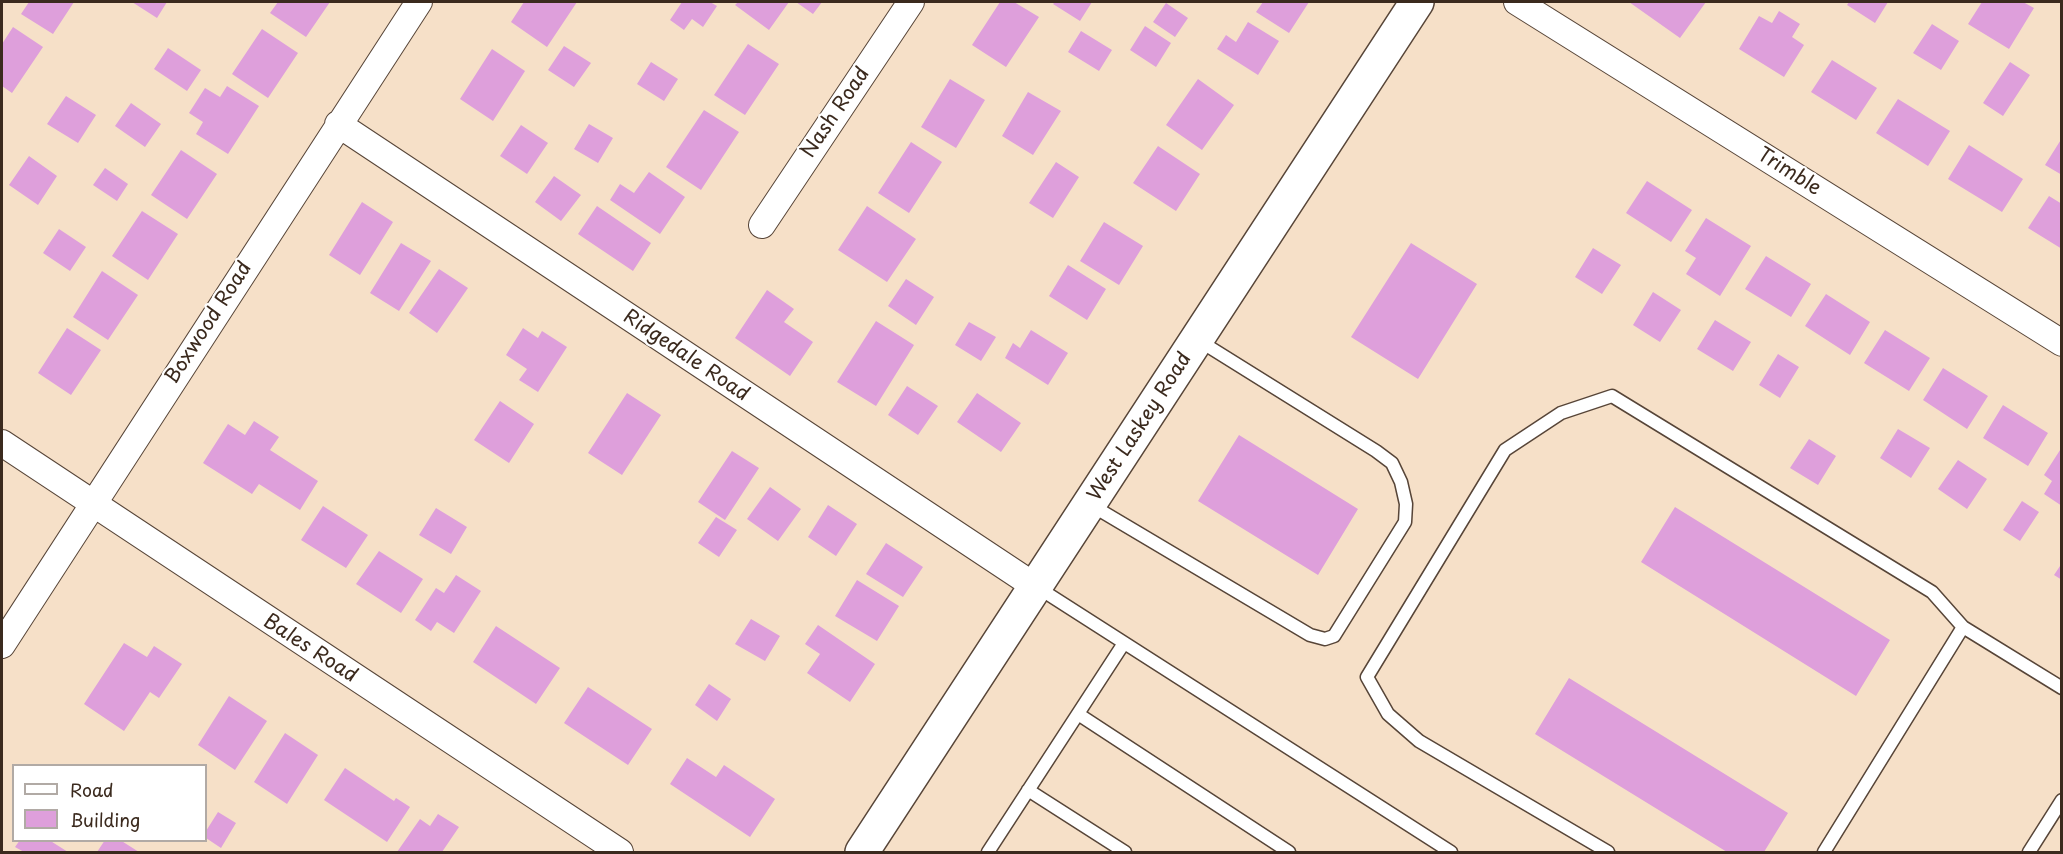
<!DOCTYPE html>
<style>
body{margin:0}
#map{position:relative;width:2063px;height:854px;overflow:hidden;background:#f6e0c8;font-family:"Playpen Sans",sans-serif}
canvas{display:block}
.frame{position:absolute;inset:0;border:3px solid #3b2a1e;pointer-events:none}
.legend{position:absolute;left:12px;top:764px;width:195px;height:78px;box-sizing:border-box;background:#fff;border:2px solid #b1aaa5;margin:0;padding:8px 10px;list-style:none;font-size:18px;color:#3b2a1e}
.legend li{display:flex;align-items:center;gap:12px;height:30px}
.legend b{width:30px;border:2px solid #b1aaa5}
</style>
<div id="map">
<canvas width="2063" height="854"></canvas>
<div class="frame"></div>
<ul class="legend">
<li><b style="height:8px;background:#fff"></b>Road</li>
<li><b style="height:16px;background:#de9fdb"></b>Building</li>
</ul>
</div>
<script>
const g = document.querySelector('canvas').getContext('2d');
g.lineJoin = 'round';
function paint(path, color) {
  g.fillStyle = color;
  g.fill(path, 'evenodd');
}
function poly(rows) {
  const path = new Path2D();
  for (const r of rows) {
    path.moveTo(r[0], r[1]);
    for (let i = 2; i < r.length; i += 2) path.lineTo(r[i], r[i + 1]);
  }
  return path;
}
function stroke(path, color, width, dash) {
  g.strokeStyle = color;
  g.lineWidth = width;
  g.lineCap = dash ? 'butt' : 'round';
  g.setLineDash(dash || []);
  g.stroke(path);
}
function write(font, color, halo, rows, align = 'center') {
  g.font = font + ' "Playpen Sans",sans-serif';
  g.lineWidth = 4.5;
  g.setLineDash([]);
  g.textBaseline = 'middle';
  g.strokeStyle = halo;
  g.fillStyle = color;
  for (const [text, x, y, turn = 0] of rows) {
    g.save();
    g.translate(x, y);
    g.rotate((+turn || 0) * Math.PI / 180);
    g.textAlign = isNaN(turn) ? turn : align;
    if (halo) g.strokeText(text, 0, 0);
    g.fillText(text, 0, 0);
    g.restore();
  }
}
paint(poly([
 [29,2,74,2,53,34,21,14],
 [132,2,167,2,157,18],
 [278,2,330,2,306,37,270,13],
 [524,2,577,2,547,47,511,22],
 [682,2,710,2,717,6,703,27,692,19,684,30,670,20],
 [738,2,789,2,769,30,735,5],
 [796,2,822,2,813,14],
 [1000,2,1014,2,1039,17,1006,67,972,45],
 [1055,2,1092,2,1080,21,1053,4],
 [1263,2,1309,2,1289,33,1256,12],
 [1629,2,1706,2,1680,38],
 [1849,2,1888,2,1875,23,1847,5],
 [1982,2,2023,2,2034,8,2009,49,1968,24],
 [1166,3,1188,18,1175,37,1153,22],
 [1779,11,1800,24,1792,37,1804,45,1784,77,1739,49,1759,16,1772,23],
 [1248,22,1279,41,1258,75,1217,49,1226,35,1236,42],
 [1932,24,1959,41,1941,70,1913,53],
 [1145,26,1171,43,1156,67,1130,50],
 [13,27,43,47,12,93,2,86,2,44],
 [262,29,298,53,268,98,232,74],
 [1081,31,1112,50,1099,71,1068,52],
 [748,44,779,64,745,115,714,95],
 [564,46,591,63,574,87,548,70],
 [168,48,201,70,187,91,154,69],
 [492,49,525,71,493,121,460,99],
 [1832,60,1877,88,1856,120,1811,92],
 [651,62,678,79,664,101,637,84],
 [2010,62,2030,75,2003,116,1983,103],
 [950,79,985,100,956,148,921,127],
 [1198,79,1234,105,1202,150,1166,125],
 [227,86,259,106,228,154,196,134,203,122,189,113,205,88,220,97],
 [1028,92,1061,111,1033,155,1002,136],
 [66,96,96,115,78,143,47,124],
 [1898,99,1950,131,1928,166,1876,133],
 [131,103,161,124,145,147,115,126],
 [704,110,739,132,701,190,666,167],
 [589,124,613,138,598,163,574,149],
 [521,125,548,143,527,174,500,156],
 [2062,138,2062,175,2045,165],
 [911,142,942,162,909,213,878,193],
 [1969,145,2023,179,2002,212,1948,179],
 [1158,146,1200,174,1176,211,1133,183],
 [181,150,217,174,187,219,151,195],
 [29,156,57,176,38,205,9,185],
 [1056,162,1079,177,1053,218,1029,203],
 [105,168,128,184,117,201,93,185],
 [649,172,685,197,660,234,610,200,620,184,634,193],
 [554,176,581,195,561,221,535,202],
 [1647,181,1692,210,1671,242,1626,213],
 [2049,196,2062,204,2062,249,2028,228],
 [362,202,393,222,360,275,329,255],
 [597,206,651,243,633,271,578,234],
 [867,206,916,239,887,282,838,250],
 [142,211,178,234,148,280,112,256],
 [1706,218,1751,246,1720,296,1686,274,1696,258,1685,251],
 [1104,222,1143,246,1119,285,1080,261],
 [59,229,86,247,70,271,43,253],
 [401,243,431,261,399,311,370,293],
 [1411,243,1477,284,1418,379,1351,337],
 [1593,248,1621,265,1602,294,1575,277],
 [1766,256,1811,284,1791,317,1745,289],
 [1068,265,1106,289,1087,320,1049,296],
 [439,269,468,288,437,333,409,313],
 [102,271,138,295,108,340,73,317],
 [906,279,934,297,916,325,888,306],
 [767,290,794,309,784,322,813,342,790,376,735,338],
 [1653,292,1681,310,1660,342,1633,325],
 [1826,294,1870,322,1850,355,1805,326],
 [1715,320,1751,342,1733,371,1697,349],
 [876,321,914,345,876,406,837,382],
 [969,322,996,337,981,361,955,345],
 [67,328,101,350,71,395,38,373],
 [523,328,538,338,542,331,567,347,538,392,519,380,527,369,506,355],
 [1031,330,1068,353,1048,385,1005,358,1013,343,1020,348],
 [1885,330,1930,358,1909,391,1864,363],
 [1778,354,1799,367,1780,398,1759,385],
 [1943,368,1988,396,1967,429,1923,400],
 [907,386,938,406,918,435,888,415],
 [627,393,661,415,622,475,588,453],
 [977,393,1021,423,1001,452,957,422],
 [500,401,534,424,509,463,474,440],
 [2003,405,2048,433,2028,466,1983,438],
 [254,421,279,437,270,450,318,481,300,510,259,484,252,494,203,463,228,424,245,435],
 [1898,429,1930,448,1911,478,1880,458],
 [1239,435,1358,509,1318,575,1198,501],
 [1809,439,1836,456,1818,485,1790,468],
 [2062,447,2062,506,2044,494,2052,481,2044,475],
 [732,451,759,468,725,520,698,502],
 [1958,460,1987,479,1967,509,1938,489],
 [770,487,801,509,778,541,747,519],
 [2022,501,2039,512,2020,541,2003,530],
 [828,505,857,524,836,556,808,537],
 [323,506,368,535,346,568,301,540],
 [1675,507,1890,640,1856,696,1641,562],
 [436,508,467,527,451,554,419,535],
 [716,517,737,530,719,557,698,543],
 [886,543,923,567,903,597,866,574],
 [379,551,423,579,401,613,356,584],
 [2062,563,2062,580,2054,575],
 [456,575,481,591,454,633,437,622,431,631,415,620,436,588,444,593],
 [857,580,899,606,877,641,835,616],
 [751,619,780,636,765,661,735,644],
 [818,625,875,664,850,702,807,673,820,654,805,644],
 [496,626,560,668,536,704,473,662],
 [124,643,147,657,154,646,182,664,159,698,150,692,124,731,84,704],
 [1569,678,1788,813,1764,852,1727,852,1535,734],
 [709,684,731,699,717,721,695,705],
 [588,687,652,729,628,765,564,723],
 [229,696,267,721,235,770,198,745],
 [285,733,318,755,287,804,254,782],
 [687,758,716,777,724,765,775,799,750,837,670,784],
 [345,768,394,801,396,798,410,807,387,842,324,800],
 [218,812,236,823,221,848,206,838,206,831],
 [438,814,459,827,442,852,397,852,420,819,430,826],
 [20,840,49,840,68,852,24,852,15,847],
 [105,840,120,840,139,852,97,852]
]), '#de9fdb');
const service = poly([
 [1091,505,1310,635,1325,639,1334,636,1405,522,1406,504,1401,482,1392,463,1376,451,1198,340],
 [1037,587,1451,852],
 [1078,714,1289,852],
 [1028,790,1125,852],
 [988,852,1124,643],
 [1608,852,1419,741,1388,714,1367,677,1505,450,1561,413,1612,396,1932,592,1963,627,2062,688],
 [1824,852,1963,627],
 [2029,852,2062,800]
]);
const minor = poly([
 [1517,2,2062,343],
 [338,124,1036,587],
 [762,225,911,2],
 [2,443,620,852],
 [2,645,419,2]
]);
const secondary = poly([
 [862,852,1417,2]
]);
stroke(service, '#574538', 15);
stroke(minor, '#574538', 28);
stroke(secondary, '#574538', 36);
stroke(service, '#fff', 12);
stroke(minor, '#fff', 26);
stroke(secondary, '#fff', 33);
write('20px', '#3b2a1e', '#fff', [
 ["Nash Road",836,113,-56],
 ["Trimble",1789,172,32],
 ["Boxwood Road",209,323,-57],
 ["Ridgedale Road",686,356,34],
 ["West Laskey Road",1140,427,-57],
 ["Bales Road",310,649,33]
]);
</script>
